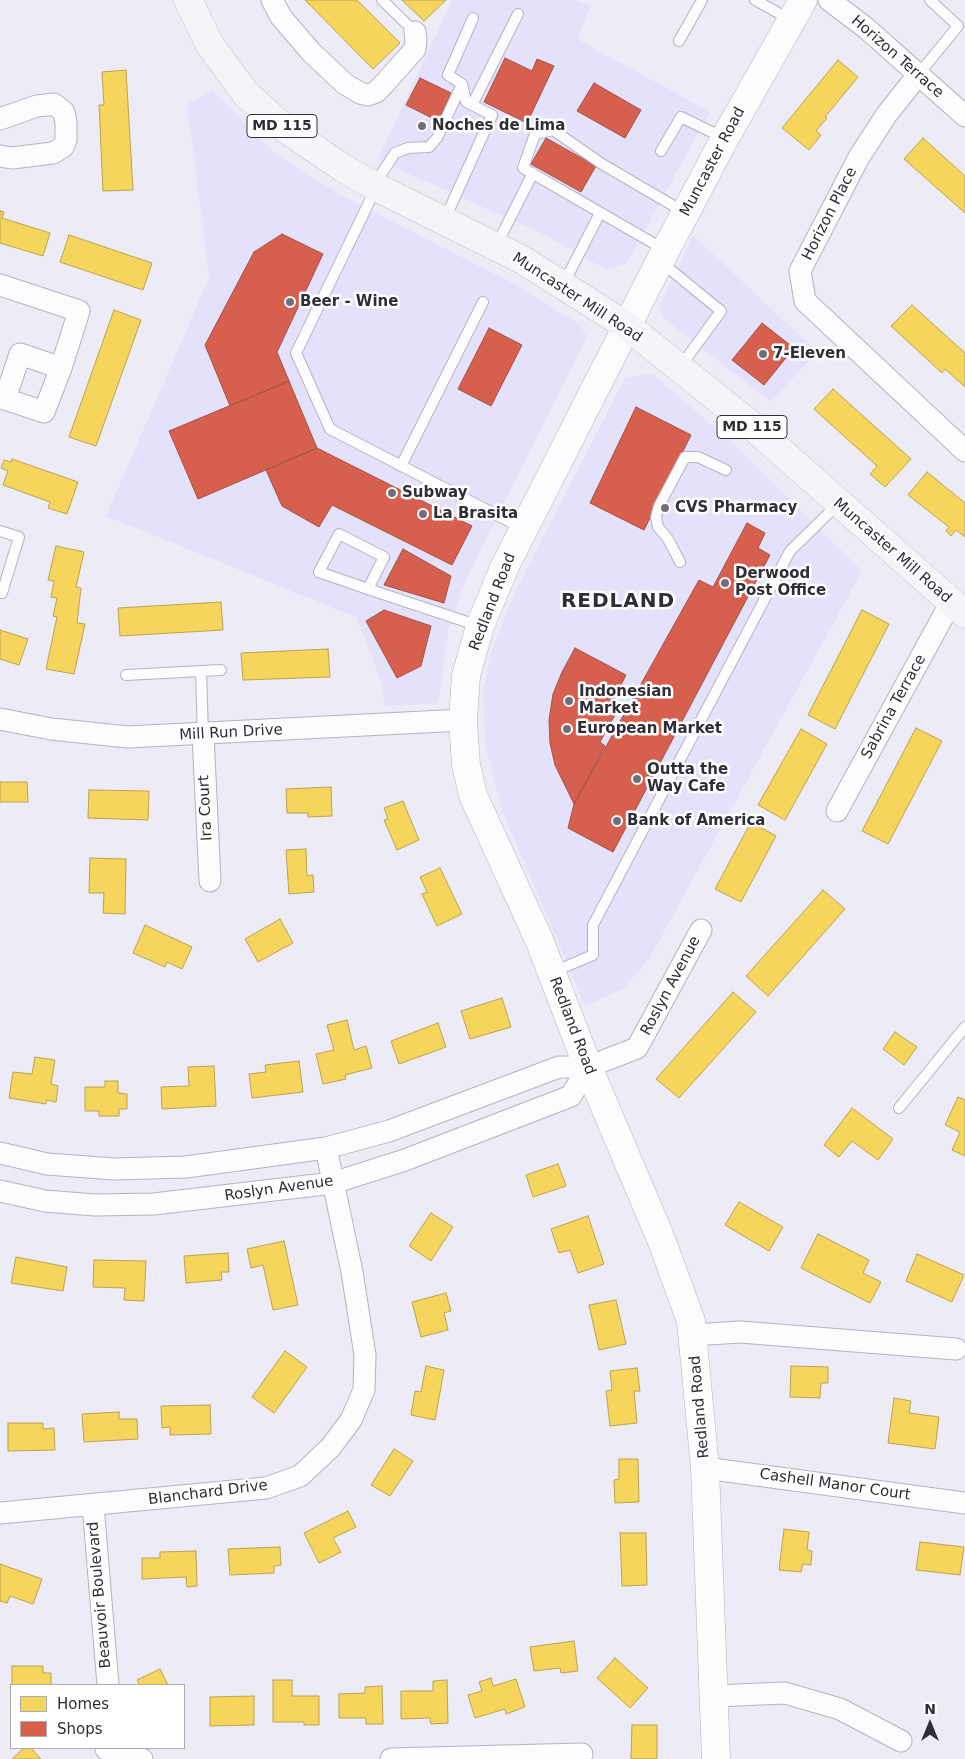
<!DOCTYPE html>
<style>
body{margin:0}
#map{position:relative;width:965px;height:1759px;overflow:hidden;background:#ecebf6;font-family:"DejaVu Sans",sans-serif}
canvas{display:block}
.legend{position:absolute;left:10px;top:1684px;width:175px;height:65px;box-sizing:border-box;background:#fff;border:1px solid #acabaf;margin:0;padding:6px 9px;list-style:none;font-size:15px;color:#2f2e38}
.legend li{display:flex;align-items:center;gap:10px;height:25px}
.legend b{width:25px;border:1px solid #acabaf}
.north{position:absolute;left:905px;top:1699px;width:50px;height:50px;-webkit-text-stroke:4px #fff;paint-order:stroke;rotate:0deg;font-size:14px;font-weight:700;line-height:20px;text-align:center;color:#2f2e38}
.north::after{content:'';display:block;margin:auto;width:18px;height:22px;background:#2f2e38;clip-path:polygon(50% 0,100% 100%,50% 72%,0 100%)}
</style>
<div id="map">
<canvas width="965" height="1759"></canvas>
<ul class="legend">
<li><b style="height:14px;background:#f6d55c"></b>Homes</li>
<li><b style="height:14px;background:#d6604d"></b>Shops</li>
</ul>
<div class="north">N</div>
</div>
<script>
const g = document.querySelector('canvas').getContext('2d');
g.lineJoin = 'round';
function paint(path, color) {
  g.fillStyle = color;
  g.fill(path, 'evenodd');
}
function poly(rows) {
  const path = new Path2D();
  for (const r of rows) {
    path.moveTo(r[0], r[1]);
    for (let i = 2; i < r.length; i += 2) path.lineTo(r[i], r[i + 1]);
  }
  return path;
}
function stroke(path, color, width, dash) {
  g.strokeStyle = color;
  g.lineWidth = width;
  g.lineCap = dash ? 'butt' : 'round';
  g.setLineDash(dash || []);
  g.stroke(path);
}
function write(font, color, halo, rows, align = 'center') {
  g.font = font + ' "DejaVu Sans",sans-serif';
  g.lineWidth = 5;
  g.setLineDash([]);
  g.textBaseline = 'middle';
  g.strokeStyle = halo;
  g.fillStyle = color;
  for (const [text, x, y, turn = 0] of rows) {
    g.save();
    g.translate(x, y);
    g.rotate((+turn || 0) * Math.PI / 180);
    g.textAlign = isNaN(turn) ? turn : align;
    if (halo) g.strokeText(text, 0, 0);
    g.fillText(text, 0, 0);
    g.restore();
  }
}
paint(poly([
 [452,0,577,0,591,6,577,39,710,112,626,264,607,270,541,233,378,160],
 [213,91,275,154,339,194,514,284,579,324,587,337,464,584,449,628,438,703,384,706,382,683,356,617,106,516,209,278,187,104],
 [693,235,817,352,771,402,663,318,659,308],
 [652,374,735,445,862,571,649,959,623,989,585,1006,502,810,485,745,483,690,492,649,517,588,625,378]
]), '#e4e2fa');
const homes = poly([
 [305,0,357,0,400,43,373,69,305,0],
 [402,0,446,0,424,21,402,0],
 [838,60,858,77,825,117,827,118,816,131,821,135,809,150,782,128,838,60],
 [126,70,133,190,103,191,99,105,104,105,102,72,126,70],
 [923,138,965,176,965,213,904,159,923,138],
 [0,211,4,212,2,218,50,233,43,256,0,243,0,211],
 [69,235,152,263,143,290,60,262,69,235],
 [912,305,965,353,965,387,945,369,942,373,891,326,912,305],
 [114,310,141,320,96,446,69,437,114,310],
 [833,389,911,459,885,487,870,474,877,466,814,409,833,389],
 [12,459,78,482,67,514,48,508,50,502,3,485,8,471,1,468,4,460,11,462,12,459],
 [927,472,965,503,965,537,956,530,951,536,946,531,949,527,908,495,927,472],
 [56,546,84,552,76,587,81,588,77,623,85,624,74,674,46,669,57,617,53,616,57,598,51,597,54,581,48,580,56,546],
 [221,602,223,630,120,636,118,608,221,602],
 [862,610,889,624,835,729,808,715,862,610],
 [0,630,28,639,19,665,0,659,0,630],
 [328,649,330,677,243,680,241,653,328,649],
 [916,728,942,741,888,844,862,831,916,728],
 [801,729,827,744,785,820,758,805,801,729],
 [0,782,27,782,28,802,0,802,0,782],
 [331,787,332,816,308,817,308,813,287,813,286,789,331,787],
 [89,790,149,791,148,820,88,818,89,790],
 [403,801,419,840,397,850,384,820,388,819,384,808,403,801],
 [751,822,776,836,741,902,715,889,751,822],
 [306,849,307,876,313,875,314,892,289,894,286,850,306,849],
 [90,858,126,859,125,914,103,913,104,893,89,893,90,858],
 [440,868,462,914,437,926,422,894,427,892,420,877,440,868],
 [823,890,845,909,768,996,746,976,823,890],
 [280,919,293,943,258,962,245,939,280,919],
 [145,925,192,947,182,969,167,962,165,967,133,953,145,925],
 [733,992,756,1012,679,1098,656,1079,733,992],
 [502,998,511,1027,470,1039,461,1011,502,998],
 [347,1020,354,1050,366,1046,372,1068,345,1075,346,1079,323,1084,316,1054,334,1050,327,1025,347,1020],
 [438,1023,446,1047,399,1064,391,1041,438,1023],
 [895,1032,917,1047,904,1065,883,1049,895,1032],
 [35,1057,55,1060,51,1084,58,1086,56,1102,46,1100,46,1104,9,1098,13,1072,32,1074,35,1057],
 [299,1061,303,1092,252,1098,249,1074,266,1072,265,1065,299,1061],
 [214,1066,216,1106,162,1109,161,1087,189,1086,188,1067,214,1066],
 [105,1081,118,1081,118,1093,127,1094,127,1109,119,1109,119,1116,99,1116,99,1111,85,1111,85,1087,105,1087,105,1081],
 [958,1097,965,1100,965,1156,952,1150,960,1132,945,1125,958,1097],
 [852,1108,893,1139,878,1160,852,1141,839,1157,824,1145,852,1108],
 [558,1164,566,1186,533,1197,526,1175,558,1164],
 [739,1202,783,1227,769,1251,725,1225,739,1202],
 [431,1213,453,1227,431,1261,409,1246,431,1213],
 [588,1216,604,1264,578,1273,570,1250,559,1253,551,1229,588,1216],
 [818,1234,869,1260,863,1273,881,1282,870,1303,801,1268,818,1234],
 [284,1241,298,1305,273,1310,263,1265,251,1268,247,1249,284,1241],
 [228,1253,229,1272,221,1272,222,1280,186,1283,184,1256,228,1253],
 [917,1254,964,1275,952,1302,906,1281,917,1254],
 [16,1257,67,1267,63,1291,11,1283,16,1257],
 [94,1260,146,1261,144,1301,124,1300,125,1288,93,1287,94,1260],
 [446,1293,451,1311,444,1313,448,1330,421,1337,412,1302,446,1293],
 [616,1300,626,1344,599,1350,589,1305,616,1300],
 [285,1351,307,1367,274,1413,252,1397,285,1351],
 [426,1366,444,1370,435,1420,411,1415,415,1391,421,1392,426,1366],
 [791,1366,828,1367,828,1383,821,1383,820,1398,790,1397,791,1366],
 [637,1368,640,1391,634,1391,637,1423,610,1426,606,1391,612,1390,610,1371,637,1368],
 [894,1398,911,1401,909,1413,939,1417,935,1449,888,1443,894,1398],
 [210,1405,211,1434,170,1435,170,1427,162,1428,161,1406,210,1405],
 [119,1412,119,1419,137,1419,138,1439,84,1442,82,1414,119,1412],
 [8,1423,43,1423,43,1429,54,1428,55,1450,8,1451,8,1423],
 [394,1449,413,1461,390,1496,371,1485,394,1449],
 [619,1459,638,1459,639,1502,615,1503,614,1480,619,1479,619,1459],
 [348,1511,356,1527,333,1538,341,1552,319,1563,304,1533,348,1511],
 [784,1529,809,1532,807,1550,812,1551,811,1565,803,1564,801,1572,779,1570,784,1529],
 [620,1533,646,1533,647,1585,622,1586,620,1533],
 [920,1542,964,1547,960,1575,916,1570,920,1542],
 [280,1547,281,1565,274,1566,274,1573,230,1575,228,1549,280,1547],
 [196,1551,197,1586,187,1587,186,1577,142,1579,142,1558,160,1558,160,1552,196,1551],
 [0,1564,42,1579,33,1604,10,1596,7,1603,0,1601,0,1564],
 [574,1641,578,1671,561,1673,560,1668,534,1671,530,1647,574,1641],
 [615,1658,648,1688,630,1708,597,1678,615,1658],
 [12,1666,43,1666,43,1673,51,1673,51,1685,12,1685,12,1666],
 [160,1669,168,1685,140,1685,137,1680,160,1669],
 [491,1678,493,1686,516,1679,525,1707,506,1714,505,1709,475,1718,468,1695,482,1691,479,1682,491,1678],
 [273,1680,292,1680,292,1696,319,1696,319,1725,304,1725,304,1722,273,1722,273,1680],
 [447,1680,448,1723,431,1724,430,1718,401,1719,401,1691,433,1691,433,1681,447,1680],
 [382,1686,383,1724,366,1724,366,1718,339,1718,339,1694,365,1693,365,1687,382,1686],
 [254,1696,254,1725,210,1726,210,1697,254,1696],
 [632,1725,657,1725,657,1759,631,1759,632,1725],
 [24,1748,31,1748,41,1759,12,1759,24,1748]
]);
paint(homes, '#f6d55c');
stroke(homes, '#baa351', 1);
const shops = poly([
 [505,58,532,71,537,59,554,66,527,123,484,102,505,58],
 [420,78,451,93,438,121,406,105,420,78],
 [594,83,641,110,625,138,577,111,594,83],
 [546,138,596,166,581,192,531,164,546,138],
 [282,234,323,254,277,352,289,381,230,406,205,345,254,252,282,234],
 [762,323,794,348,764,385,732,360,762,323],
 [489,328,522,345,491,406,458,389,489,328],
 [289,381,317,448,198,499,169,431,289,381],
 [636,407,691,435,644,530,590,503,636,407],
 [317,448,472,526,452,565,332,505,319,527,282,506,266,470,317,448],
 [747,523,765,533,758,548,770,555,613,852,568,828,574,804,699,580,713,587,747,523],
 [403,549,451,576,444,603,384,585,403,549],
 [384,610,431,626,421,666,397,678,366,621,384,610],
 [575,648,626,675,612,703,620,706,600,742,605,746,574,804,555,765,550,743,549,720,553,694,562,672,575,648]
]);
paint(shops, '#d6604d');
stroke(shops, '#a45147', 1);
const lane = poly([
 [382,0,415,32],
 [755,0,791,20],
 [679,41,702,0],
 [918,75,958,26,930,0],
 [472,105,518,14],
 [661,151,681,117,724,138],
 [374,185,395,153,408,148,429,147,437,138,462,84,448,75,473,18],
 [376,188,296,353,330,429,522,528],
 [444,221,492,115,466,102,462,84],
 [496,246,533,173],
 [665,250,523,168,535,134,553,130,602,164,684,212],
 [661,262,721,311,680,367],
 [563,285,600,213],
 [401,466,483,302],
 [0,531,19,537,2,593,0,593],
 [680,562,668,539,658,527,656,517,659,506,685,457,698,457,726,470],
 [368,589,384,557,339,534,319,572,368,589,479,626],
 [201,671,203,735],
 [126,675,221,670],
 [553,972,593,955,593,925,790,551,838,504],
 [899,1108,965,1027]
]);
const street = poly([
 [272,0,281,17,311,52,345,84,360,93,368,95,376,92,384,84,415,49,416,40,415,32],
 [829,0,866,28,965,116],
 [918,75,887,114,859,157,800,271,805,301,965,451],
 [0,119,37,106,54,104,64,112,66,122,66,140,63,147,53,153,12,158,0,156],
 [0,285,79,311,61,368,44,412,5,399,20,354,61,368],
 [0,719,51,729,128,737,463,720],
 [203,735,210,881],
 [837,811,951,602],
 [0,1153,47,1164,114,1169,186,1167,326,1148,389,1131,559,1067,588,1067,637,1048,701,930],
 [0,1191,45,1201,95,1205,154,1204,333,1183,405,1160,571,1096,588,1067],
 [693,1335,740,1332,956,1349],
 [705,1468,965,1503],
 [93,1505,108,1685],
 [0,1513,266,1488,300,1476,330,1448,351,1420,364,1390,365,1355,352,1272,326,1148],
 [714,1696,785,1693,840,1709,901,1741],
 [106,1749,142,1759],
 [391,1759,582,1754]
]);
const secondary = poly([
 [716,1759,705,1468,691,1321,661,1239,588,1067,540,942,473,795,466,765,463,720,466,676,480,626,505,566,660,261,725,138,803,0]
]);
const primary = poly([
 [188,0,210,45,246,94,284,128,343,168,376,187,521,259,627,326,752,426,965,614]
]);
stroke(lane, '#b4b3bd', 12);
stroke(street, '#b4b3bd', 23);
stroke(secondary, '#b4b3bd', 29);
stroke(primary, '#c1c0cc', 29);
stroke(lane, '#fcfcfe', 10);
stroke(street, '#fcfcfe', 21);
stroke(secondary, '#fcfcfe', 28);
stroke(primary, '#f4f4f9', 28);
for (const [x, y, r, color] of [
 [422,126,5,"#71707a"],
 [290,302,5,"#71707a"],
 [763,354,5,"#71707a"],
 [392,493,5,"#71707a"],
 [665,508,5,"#71707a"],
 [423,514,5,"#71707a"],
 [725,583,5,"#71707a"],
 [569,701,5,"#71707a"],
 [567,729,5,"#71707a"],
 [637,779,5,"#71707a"],
 [617,821,5,"#71707a"]
]) {
  const dot = new Path2D();
  dot.arc(x, y, r, 0, 2 * Math.PI);
  g.fillStyle = color;
  g.fill(dot);
  stroke(dot, '#fff', 2);
}
for (const [x, y, w] of [
 [282,126,70],
 [752,427,70]
]) {
  const box = new Path2D();
  box.roundRect(x - w / 2, y - 11.5, w, 23, 4);
  g.fillStyle = '#fff';
  g.fill(box);
  stroke(box, '#2f2e38', 1);
}
write('bold 14px', '#2f2e38', null, [
 ["MD 115",282,126],
 ["MD 115",752,427]
]);
write('15px', '#2f2e38', '#fff', [
 ["Horizon Terrace",897,57,41],
 ["Muncaster Road",713,162,-62],
 ["Horizon Place",830,214,-63],
 ["Muncaster Mill Road",577,298,33],
 ["Muncaster Mill Road",892,551,41],
 ["Redland Road",493,602,-69],
 ["Sabrina Terrace",894,707,-61],
 ["Mill Run Drive",231,733,-3],
 ["Ira Court",206,808,-93],
 ["Roslyn Avenue",671,986,-62],
 ["Redland Road",572,1026,69],
 ["Roslyn Avenue",279,1189,-8],
 ["Redland Road",700,1407,-95],
 ["Cashell Manor Court",835,1485,8],
 ["Blanchard Drive",208,1493,-7],
 ["Beauvoir Boulevard",100,1595,-95]
]);
write('bold 15px', '#2f2e38', '#fff', [
 ["Noches de Lima",432,126],
 ["Beer - Wine",300,302],
 ["7-Eleven",773,354],
 ["Subway",402,493],
 ["CVS Pharmacy",675,508],
 ["La Brasita",433,514],
 ["Derwood",735,574],
 ["Post Office",735,591],
 ["Indonesian",579,692],
 ["Market",579,709],
 ["European Market",577,729],
 ["Outta the",647,770],
 ["Way Cafe",647,787],
 ["Bank of America",627,821]
], 'left');
g.letterSpacing = '1px';
write('bold 20px', '#2f2e38', '#fff', [
 ["REDLAND",618,602]
]);
g.letterSpacing = '0px';
</script>
